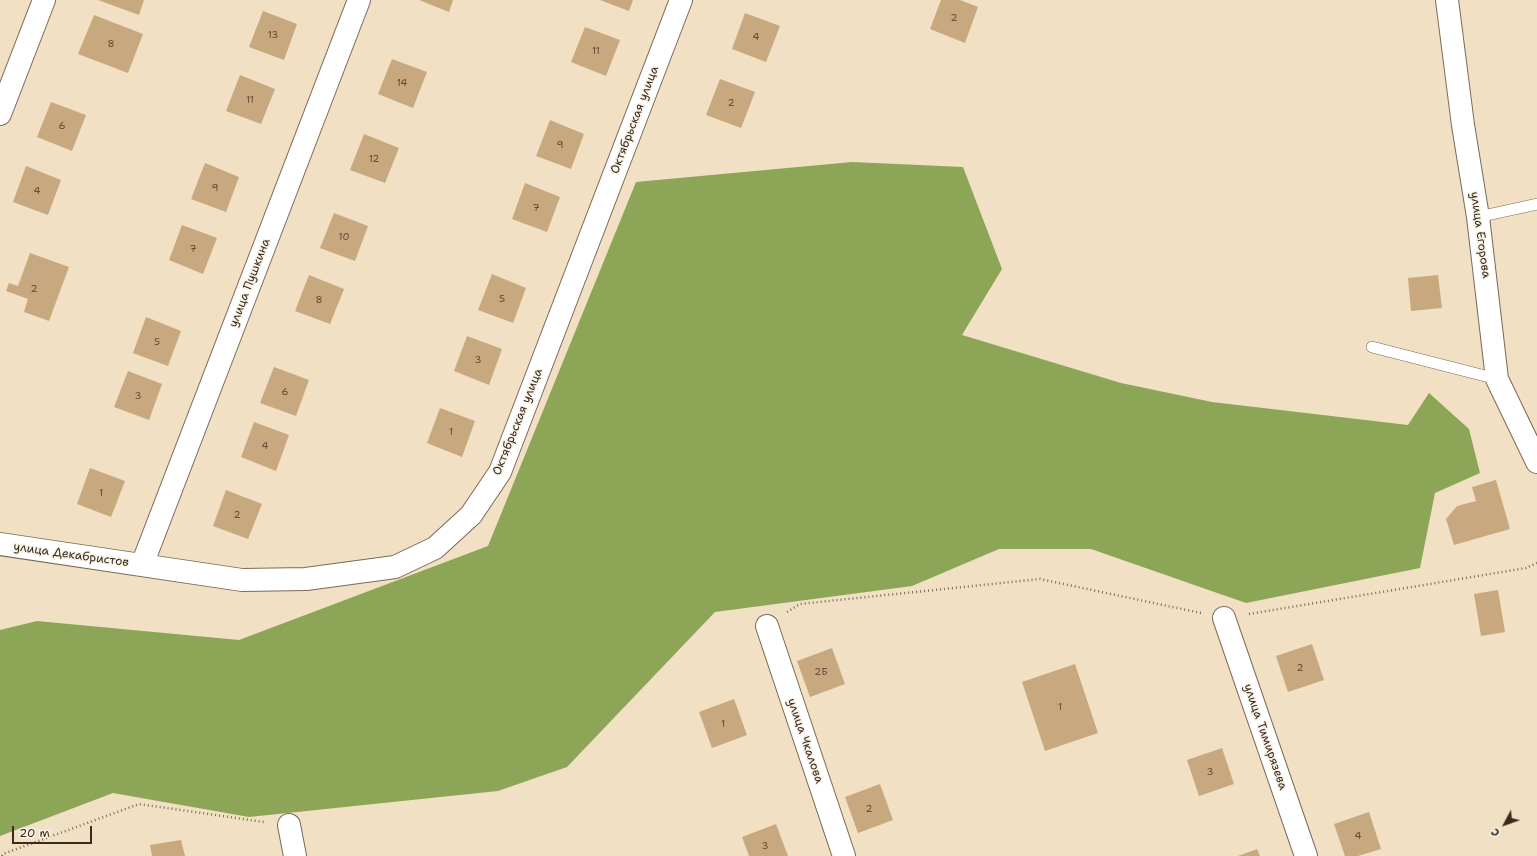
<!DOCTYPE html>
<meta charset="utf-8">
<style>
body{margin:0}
#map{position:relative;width:1537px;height:856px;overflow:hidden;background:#f1e0c3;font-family:"Shantell Sans",sans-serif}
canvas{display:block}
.north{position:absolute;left:1485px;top:804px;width:40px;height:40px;-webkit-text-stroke:3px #f7f3e8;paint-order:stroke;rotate:229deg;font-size:11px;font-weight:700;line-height:16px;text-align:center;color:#3b2a1e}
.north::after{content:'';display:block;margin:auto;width:14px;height:18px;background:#3b2a1e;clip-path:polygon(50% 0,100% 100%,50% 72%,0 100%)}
.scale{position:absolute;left:12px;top:826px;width:80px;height:18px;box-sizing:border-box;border:2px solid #3b2a1e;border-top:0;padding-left:5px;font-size:12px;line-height:14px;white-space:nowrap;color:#3b2a1e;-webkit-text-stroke:3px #f7f3e8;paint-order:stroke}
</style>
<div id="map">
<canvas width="1537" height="856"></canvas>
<div class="north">С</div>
<div class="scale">20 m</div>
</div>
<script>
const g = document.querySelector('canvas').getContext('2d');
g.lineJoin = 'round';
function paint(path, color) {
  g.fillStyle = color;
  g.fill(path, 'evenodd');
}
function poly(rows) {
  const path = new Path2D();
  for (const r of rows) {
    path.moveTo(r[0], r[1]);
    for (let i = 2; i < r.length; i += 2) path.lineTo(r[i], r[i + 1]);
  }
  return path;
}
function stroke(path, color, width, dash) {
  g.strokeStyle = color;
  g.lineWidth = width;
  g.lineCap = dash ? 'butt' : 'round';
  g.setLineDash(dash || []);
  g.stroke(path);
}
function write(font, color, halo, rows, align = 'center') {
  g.font = font + ' "Shantell Sans",sans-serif';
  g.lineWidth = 3;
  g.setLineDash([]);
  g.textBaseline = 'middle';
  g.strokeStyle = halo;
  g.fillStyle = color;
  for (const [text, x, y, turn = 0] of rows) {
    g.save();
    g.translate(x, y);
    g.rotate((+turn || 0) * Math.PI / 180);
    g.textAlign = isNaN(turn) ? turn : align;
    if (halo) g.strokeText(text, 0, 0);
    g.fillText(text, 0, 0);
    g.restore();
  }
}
paint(poly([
 [852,162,963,167,1002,269,962,335,1121,383,1212,402,1408,425,1429,393,1469,429,1480,473,1435,493,1420,568,1246,603,1091,549,999,549,912,586,715,612,567,767,498,791,249,817,113,793,0,836,0,630,37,621,239,640,488,546,636,182]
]), '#8da556');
paint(poly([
 [98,0,144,0,139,15],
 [419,0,453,0,449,12],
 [600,0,633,0,629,11],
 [941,0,960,0,978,7,965,43,930,29],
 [263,11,297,24,284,60,249,47],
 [745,13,780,26,766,62,732,49],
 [94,15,143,34,128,73,78,54],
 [585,27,620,40,606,76,571,62],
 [392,59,427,72,413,108,378,94],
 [240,75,275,89,261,124,226,111],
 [720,79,755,92,741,128,706,115],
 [51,102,86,115,72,151,37,137],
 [550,120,584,134,571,169,536,156],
 [364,134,399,148,385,183,350,170],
 [205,163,239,177,226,212,191,199],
 [26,166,61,180,48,215,13,202],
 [525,183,560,197,547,232,512,219],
 [334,213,368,226,355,261,320,248],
 [182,225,217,238,203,274,169,260],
 [30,253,69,267,49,321,24,312,28,299,6,291,9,283,18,286],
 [492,274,526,288,513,323,478,310],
 [309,275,344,289,330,324,295,311],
 [1438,275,1442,308,1411,311,1408,278],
 [146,317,181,331,168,366,133,353],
 [467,336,502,349,489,385,454,371],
 [274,367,309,380,296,416,260,403],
 [128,371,162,384,149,420,114,407],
 [440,408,475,421,462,457,427,443],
 [254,422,289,435,276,471,241,457],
 [90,468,125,481,111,517,77,504],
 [1496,480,1510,529,1454,545,1446,519,1457,506,1476,501,1472,487],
 [226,490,262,504,248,539,213,526],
 [1498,590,1505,632,1481,636,1474,594],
 [1312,644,1324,680,1288,692,1276,656],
 [832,648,845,684,810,697,797,661],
 [1075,664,1098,733,1045,751,1022,682],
 [734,699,747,735,712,748,699,712],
 [1222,748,1234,784,1199,796,1187,760],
 [880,784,893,820,858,833,845,797],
 [1369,812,1381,849,1358,856,1345,856,1334,824],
 [776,824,788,856,749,856,742,837],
 [181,840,185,856,152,856,150,845],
 [1257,849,1260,856,1238,856]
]), '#c8a87f');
const lane = poly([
 [1478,217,1537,204],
 [1372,347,1497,379]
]);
const street = poly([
 [0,114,44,0],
 [0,544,242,580,306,579,395,567,435,548,471,515,500,472,681,0],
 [142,565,359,0],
 [1224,618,1306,856],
 [767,626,844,856],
 [289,825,295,856]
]);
const primary = poly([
 [1447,0,1463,125,1478,217,1497,379,1537,462]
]);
stroke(lane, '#7b6a58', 12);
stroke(street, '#7b6a58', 24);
stroke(primary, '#7b6a58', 24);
stroke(poly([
 [787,612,800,604,1040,579,1201,613],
 [1249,614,1526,568,1537,563],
 [2,856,3,854,139,804,264,822]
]), '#7b6a58', 2.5, [1, 3]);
stroke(lane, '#fff', 11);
stroke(street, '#fff', 22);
stroke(primary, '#fff', 22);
write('10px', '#5e4a36', null, [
 ["2",954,18],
 ["13",273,35],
 ["4",756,37],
 ["8",111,44],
 ["11",596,51],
 ["14",402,83],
 ["11",250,100],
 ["2",731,103],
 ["6",62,126],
 ["9",560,145],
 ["12",374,159],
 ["9",215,188],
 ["4",37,191],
 ["7",536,208],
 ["10",344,237],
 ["7",193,249],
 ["2",34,289],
 ["5",502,299],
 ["8",319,300],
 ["5",157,342],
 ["3",478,360],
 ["6",285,392],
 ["3",138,396],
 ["1",451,432],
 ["4",265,446],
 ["1",101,493],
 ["2",237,515],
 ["2",1300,668],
 ["2Б",821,672],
 ["1",1060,707],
 ["1",723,724],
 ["3",1210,772],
 ["2",869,809],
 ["4",1358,836],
 ["3",765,846]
]);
write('12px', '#3b2a1e', '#f7f3e8', [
 ["Октябрьская улица",635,120,-69],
 ["улица Егорова",1480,235,82],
 ["улица Пушкина",250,283,-69],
 ["Октябрьская улица",518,422,-68],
 ["улица Декабристов",71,555,8],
 ["улица Тимирязева",1265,737,71],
 ["улица Чкалова",805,741,71]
]);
</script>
